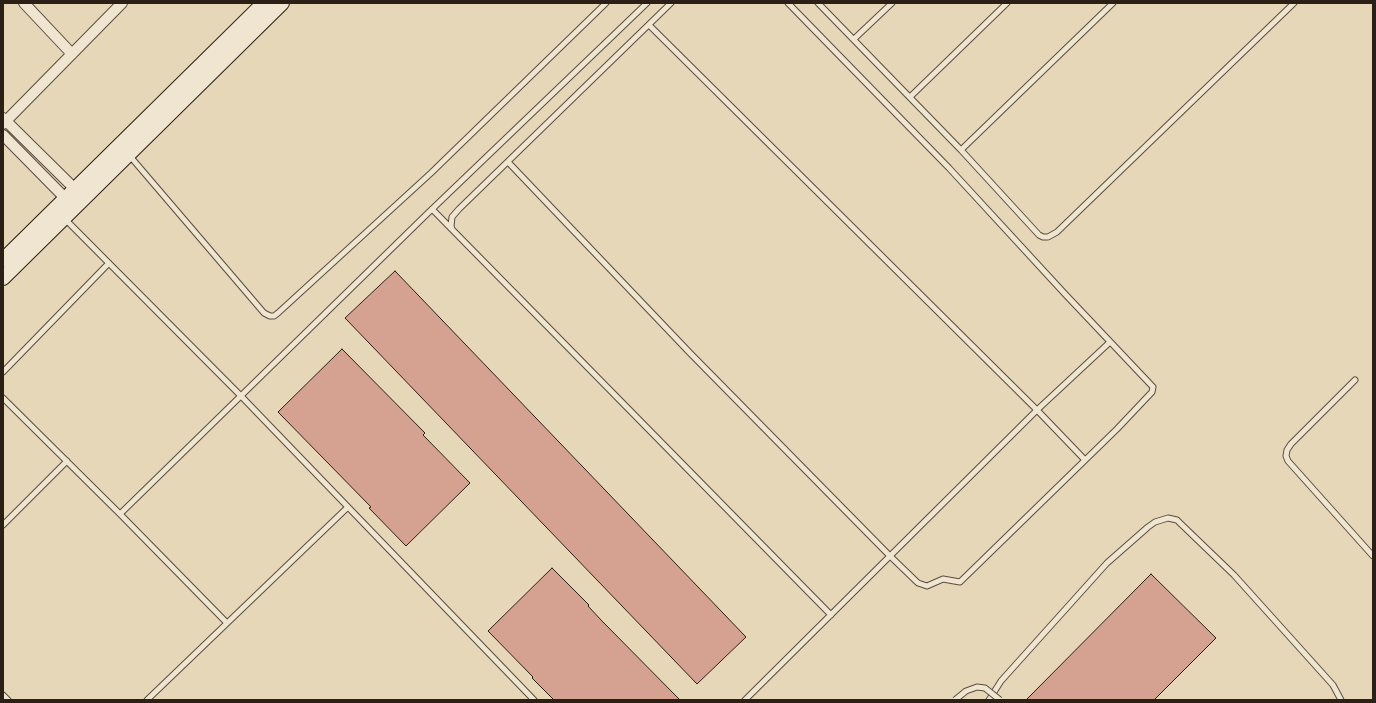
<!DOCTYPE html>
<style>
body{margin:0}
#map{position:relative;width:1376px;height:703px;overflow:hidden;background:#e6d7b8;font-family:"IM FELL Double Pica",serif}
canvas{display:block}
.frame{position:absolute;inset:0;border:4px solid #2c1f16;pointer-events:none}
</style>
<div id="map">
<canvas width="1376" height="703"></canvas>
<div class="frame"></div>
</div>
<script>
const g = document.querySelector('canvas').getContext('2d');
g.lineJoin = 'round';
function paint(path, color) {
  g.fillStyle = color;
  g.fill(path, 'evenodd');
}
function poly(rows) {
  const path = new Path2D();
  for (const r of rows) {
    path.moveTo(r[0], r[1]);
    for (let i = 2; i < r.length; i += 2) path.lineTo(r[i], r[i + 1]);
  }
  return path;
}
function stroke(path, color, width, dash) {
  g.strokeStyle = color;
  g.lineWidth = width;
  g.lineCap = dash ? 'butt' : 'round';
  g.setLineDash(dash || []);
  g.stroke(path);
}
const building = poly([
 [395,271,746,637,697,684,345,318,395,271],
 [342,349,425,433,423,435,470,483,406,546,369,508,371,507,278,412,342,349],
 [552,568,589,605,588,606,602,621,680,700,554,700,532,678,533,677,488,631,552,568],
 [1151,574,1216,638,1154,700,1026,700,1151,574]
]);
paint(building, '#d5a191');
stroke(building, '#2c1f16', 1);
const lane = poly([
 [818,3,961,150,1039,235,1043,237,1048,237,1057,232,1294,3],
 [649,25,1037,410,1085,460],
 [854,39,892,3],
 [910,97,1007,3],
 [961,150,1113,3],
 [129,155,264,313,270,316,274,316,278,313,431,173,606,3],
 [508,162,690,353,890,556,918,583,927,586,943,579,960,582,1117,429,1152,392,1153,387,1065,294,949,168,788,3],
 [432,209,831,615],
 [64,218,241,396,534,700],
 [452,229,451,226,452,217,459,209,671,3],
 [3,372,109,263],
 [1355,380,1291,444,1287,450,1286,456,1288,461,1373,556],
 [3,398,120,514,227,623],
 [120,514,428,213,647,3],
 [3,525,67,461],
 [3,695,8,700],
 [147,700,348,507],
 [745,700,1037,410,1110,342],
 [989,700,1001,681,1107,563,1148,527,1155,522,1168,518,1177,520,1181,524,1234,575,1333,685,1341,700]
]);
const street = poly([
 [24,3,72,54],
 [3,118,80,194],
 [3,124,122,3],
 [3,135,69,202]
]);
const secondary = poly([
 [3,260,264,3],
 [3,278,282,3]
]);
stroke(lane, '#5a4d3e', 7);
stroke(street, '#5a4d3e', 12);
stroke(secondary, '#2c1f16', 16);
stroke(lane, '#efe5d1', 5);
stroke(street, '#efe5d1', 10);
stroke(secondary, '#efe5d1', 14);
const laneBridge = poly([
 [955,700,966,691,977,687,985,688,1000,700]
]);
stroke(laneBridge, '#5a4d3e', 7, []);
stroke(laneBridge, '#efe5d1', 5);
</script>
